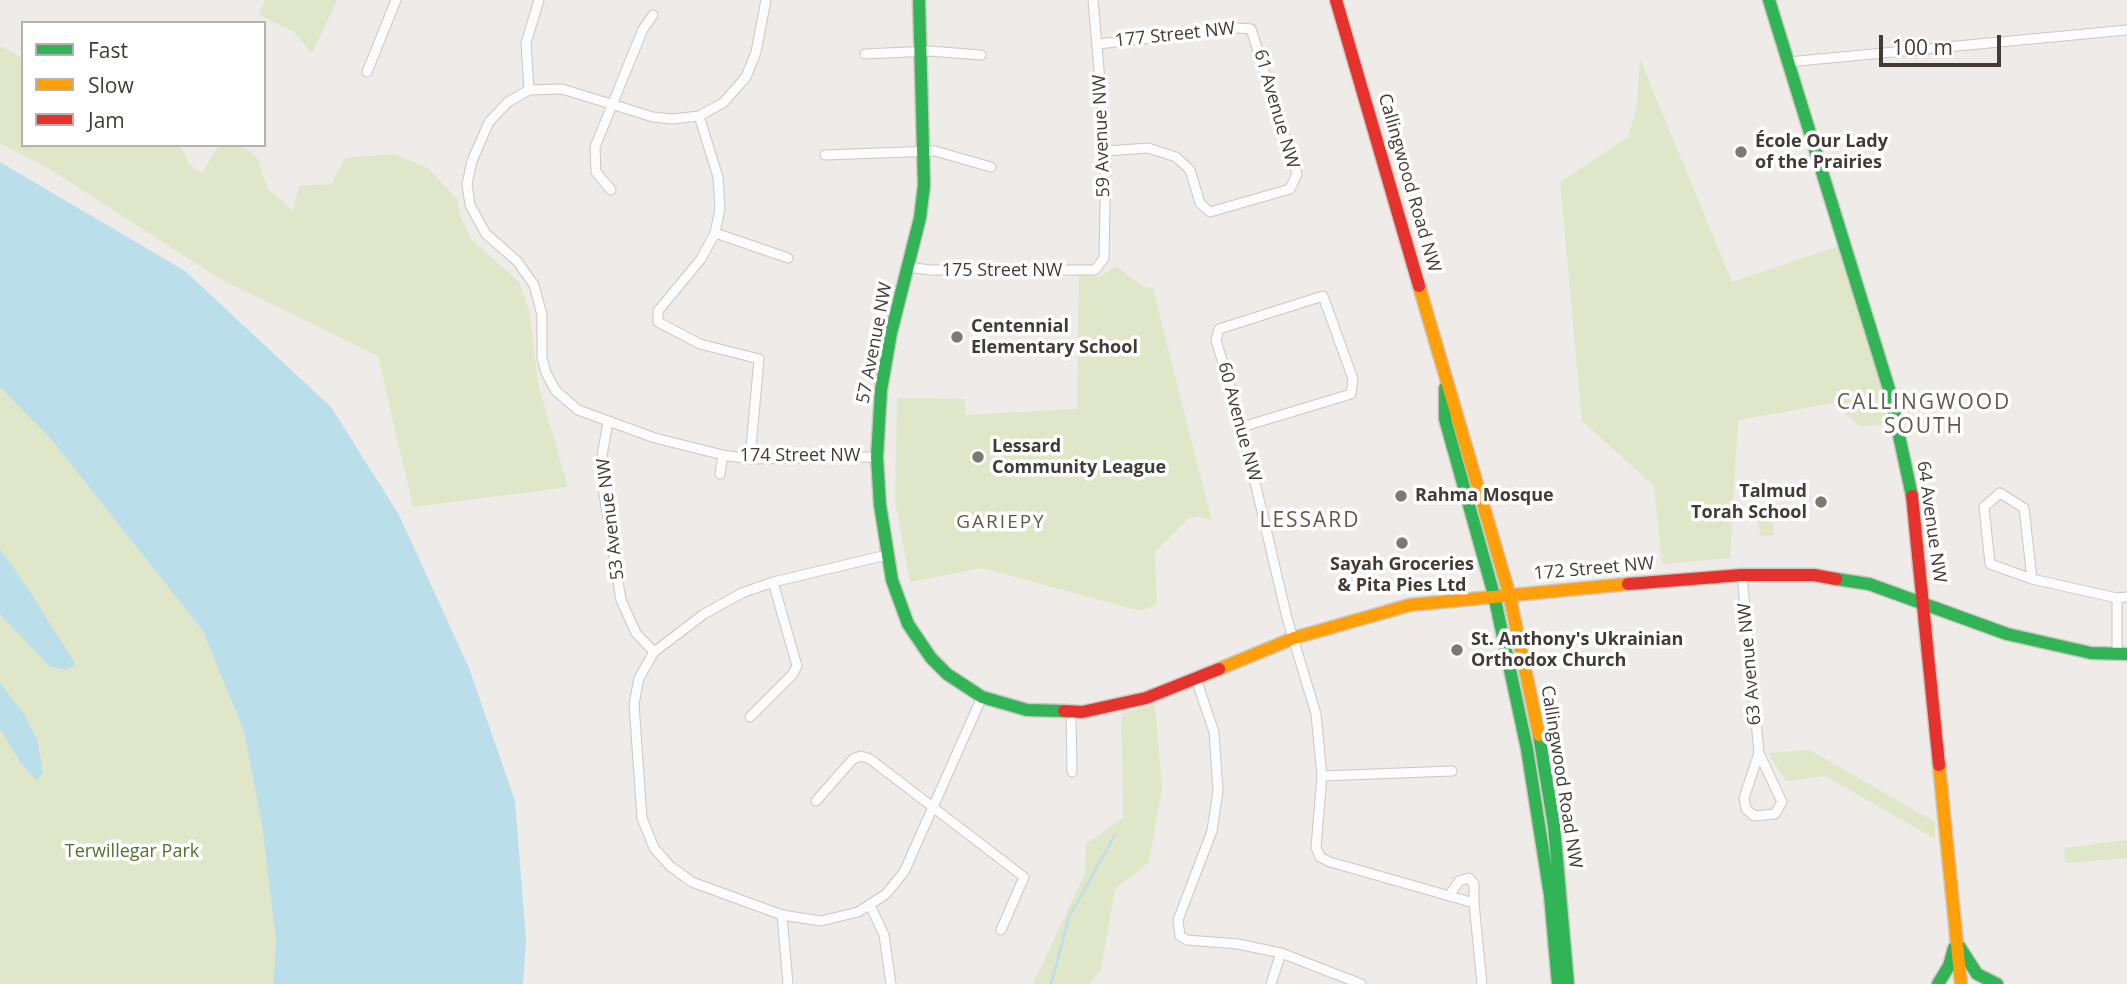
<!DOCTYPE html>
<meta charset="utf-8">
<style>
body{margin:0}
#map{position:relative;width:2127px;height:984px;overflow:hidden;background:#eeebe8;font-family:"Open Sans",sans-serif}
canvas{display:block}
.legend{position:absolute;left:21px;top:21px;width:245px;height:126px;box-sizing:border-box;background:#fff;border:2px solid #b4b1ae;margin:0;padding:9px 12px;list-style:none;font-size:21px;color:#433b35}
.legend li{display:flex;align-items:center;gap:14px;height:35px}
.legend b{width:35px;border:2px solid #b4b1ae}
.scale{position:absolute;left:1879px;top:35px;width:122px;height:32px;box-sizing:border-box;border:4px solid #433b35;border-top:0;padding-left:9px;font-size:21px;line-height:24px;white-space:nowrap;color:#433b35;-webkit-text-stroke:5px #fff;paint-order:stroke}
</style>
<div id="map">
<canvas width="2127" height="984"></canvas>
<ul class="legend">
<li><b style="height:9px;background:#30b455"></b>Fast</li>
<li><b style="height:9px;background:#ff9f0a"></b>Slow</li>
<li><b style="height:9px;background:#e5322d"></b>Jam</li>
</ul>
<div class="scale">100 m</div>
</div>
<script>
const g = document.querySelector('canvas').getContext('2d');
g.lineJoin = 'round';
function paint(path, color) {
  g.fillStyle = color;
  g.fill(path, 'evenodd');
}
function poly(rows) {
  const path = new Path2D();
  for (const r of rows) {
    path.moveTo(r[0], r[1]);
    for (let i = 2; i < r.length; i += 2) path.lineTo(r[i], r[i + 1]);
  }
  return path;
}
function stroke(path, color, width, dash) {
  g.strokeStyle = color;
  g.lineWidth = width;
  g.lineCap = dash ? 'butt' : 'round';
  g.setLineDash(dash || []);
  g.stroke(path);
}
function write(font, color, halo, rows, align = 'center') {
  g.font = font + ' "Open Sans",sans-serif';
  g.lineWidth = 7;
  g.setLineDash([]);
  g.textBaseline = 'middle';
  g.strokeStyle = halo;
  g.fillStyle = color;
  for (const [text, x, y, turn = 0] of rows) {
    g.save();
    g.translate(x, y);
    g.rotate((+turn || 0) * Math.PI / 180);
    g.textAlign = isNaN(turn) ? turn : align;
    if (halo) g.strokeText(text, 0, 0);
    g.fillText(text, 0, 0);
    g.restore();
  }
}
paint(poly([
 [265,0,337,0,312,54,294,32,259,15],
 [0,46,23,58,23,145,180,145,189,164,202,173,219,145,240,145,257,157,268,189,293,211,299,186,331,184,345,158,395,154,429,169,457,199,460,215,471,239,519,282,529,311,538,384,568,487,413,507,378,356,220,279,51,170,0,143],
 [1640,59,1732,282,1839,246,1893,424,1860,426,1833,403,1738,420,1730,558,1662,564,1654,486,1582,421,1560,182,1628,137,1637,105],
 [1116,266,1142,286,1153,289,1212,521,1199,516,1189,518,1155,552,1157,604,1140,611,982,568,910,582,895,500,897,398,964,399,966,415,1077,409,1079,274,1099,277],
 [0,387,50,438,203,631,244,732,262,825,276,942,273,984,0,984],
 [1771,506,1774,535,1760,536,1757,508],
 [1155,704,1162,788,1149,862,1115,889,1101,969,1090,984,1033,984,1085,873,1086,844,1123,818,1121,714],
 [1810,750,1935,822,1935,839,1825,776,1786,781,1768,753],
 [2127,840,2127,858,2065,863,2064,848]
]), '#e0e7c9');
paint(poly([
 [0,162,185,271,331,407,399,515,469,668,515,801,526,940,523,984,273,984,276,942,262,825,244,732,203,631,50,438,0,387],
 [0,549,31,593,76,665,66,670,49,666,0,614],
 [0,683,24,714,37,739,43,772,37,781,20,762,0,729]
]), '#badfea');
stroke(poly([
 [1051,984,1069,917,1115,835]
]), '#badfea', 2.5);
const street = poly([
 [766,0,756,52,746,77,723,103,699,116,672,119,653,117,562,89,529,90,508,102,489,122,472,161,467,184,470,205,486,234,517,261,534,285,542,315,542,358,546,373,556,391,578,410,655,438,723,455,750,459,877,457],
 [1098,44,1238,28,1251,29,1297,174,1290,189,1210,212,1200,203,1190,170,1176,157,1148,148,1106,151],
 [865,54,929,51,981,55],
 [1788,62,2127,30],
 [367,72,396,0],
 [529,90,526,43,539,0],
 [699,116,718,177,720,209,715,233,701,259,658,311,658,322,700,344,759,359,750,459],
 [825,155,935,151,991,167],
 [611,190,596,172,595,147,643,29,653,15],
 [715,233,788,258],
 [908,267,930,270,1095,270,1104,258,1106,151,1093,0],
 [608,422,602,456,603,488,621,600,636,633,654,652],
 [1242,427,1351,394,1353,379,1323,296,1219,329,1216,340,1242,427,1287,618,1316,714,1322,776,1316,847,1320,857,1330,862,1474,903,1482,984],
 [720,474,723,455],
 [887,555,773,582,742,593,704,614,654,652,639,678,634,704,642,818,654,848,670,866,692,882,782,915,821,921,858,912,886,894,904,872,982,697],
 [1742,575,1759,753],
 [2032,579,2024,508,2000,493,1984,507,1990,564,2032,579,2117,598,2127,597],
 [2117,654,2117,598],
 [1196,679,1214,732,1218,791,1212,831,1178,920,1180,936,1187,940,1238,944,1281,953,1361,984],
 [1071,713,1072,772],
 [750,717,792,675,797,666,773,582],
 [1759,753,1782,802,1775,814,1754,816,1746,809,1744,798,1759,753],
 [1322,776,1452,771],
 [816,801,853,759,861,756,870,759,1024,877,1001,930],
 [1449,896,1459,881,1469,878,1474,884,1474,903],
 [870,905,884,935,891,984],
 [782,915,788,984],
 [1271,984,1281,953]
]);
const fast = poly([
 [919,0,924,185,920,218,891,333,881,390,877,457,880,505,892,580,908,624,931,658,947,674,982,697,1027,710,1064,711],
 [1769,0,1889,389,1912,496],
 [1445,388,1445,419,1494,595,1527,749,1550,895,1558,984],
 [1836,579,1869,584,2007,634,2091,653,2127,654],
 [1539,735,1554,826,1568,984],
 [1959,946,1977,974,1997,984],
 [1938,984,1949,966,1954,948]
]);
const slow = poly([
 [1419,286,1509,593,1539,735],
 [1219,669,1294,638,1410,605,1628,584],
 [1939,765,1961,984]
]);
const jam = poly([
 [1336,0,1419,286],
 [1912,496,1939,765],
 [1628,584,1742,575,1814,575,1836,579],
 [1064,711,1082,712,1146,698,1219,669]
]);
stroke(street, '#cac7c4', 11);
stroke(fast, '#cec8c0', 15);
stroke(slow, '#cec8c0', 15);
stroke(jam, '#cec8c0', 15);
stroke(street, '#fcfcfc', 9);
stroke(fast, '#30b455', 12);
stroke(slow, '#ff9f0a', 12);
stroke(jam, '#e5322d', 12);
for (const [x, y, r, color] of [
 [1741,152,7,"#7f7974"],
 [957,337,7,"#7f7974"],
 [978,457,7,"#7f7974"],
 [1401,496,7,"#7f7974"],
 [1821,502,7,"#7f7974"],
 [1402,543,7,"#7f7974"],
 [1457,650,7,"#7f7974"]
]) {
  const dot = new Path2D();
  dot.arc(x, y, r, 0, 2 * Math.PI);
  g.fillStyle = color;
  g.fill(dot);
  stroke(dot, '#fff', 2.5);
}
write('18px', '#433b35', '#fff', [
 ["177 Street NW",1175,35,-6],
 ["61 Avenue NW",1276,109,74],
 ["59 Avenue NW",1102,136,-92],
 ["Callingwood Road NW",1409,183,74],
 ["175 Street NW",1002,271],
 ["57 Avenue NW",875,343,-79],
 ["60 Avenue NW",1239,422,75],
 ["174 Street NW",800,456],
 ["53 Avenue NW",611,519,-97],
 ["64 Avenue NW",1931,522,82],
 ["172 Street NW",1594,569,-5],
 ["63 Avenue NW",1750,664,-95],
 ["Callingwood Road NW",1561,777,81]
]);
write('bold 18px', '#433b35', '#fff', [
 ["École Our Lady",1755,142],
 ["of the Prairies",1755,163],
 ["Centennial",971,327],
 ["Elementary School",971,348],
 ["Lessard",992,447],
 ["Community League",992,468],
 ["Talmud",1807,492,"right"],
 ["Torah School",1807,513,"right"],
 ["Rahma Mosque",1415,496],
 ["Sayah Groceries",1402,565,"center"],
 ["& Pita Pies Ltd",1402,586,"center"],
 ["St. Anthony's Ukrainian",1471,640],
 ["Orthodox Church",1471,661]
], 'left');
write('18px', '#52702c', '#fff', [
 ["Terwillegar Park",132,852]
]);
g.letterSpacing = '2px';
write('19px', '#65574d', '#fff', [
 ["GARIEPY",1001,523]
]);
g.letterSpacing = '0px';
g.letterSpacing = '2px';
write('21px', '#65574d', '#fff', [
 ["CALLINGWOOD",1924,403],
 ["SOUTH",1924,427],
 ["LESSARD",1310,521]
]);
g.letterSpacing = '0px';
</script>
